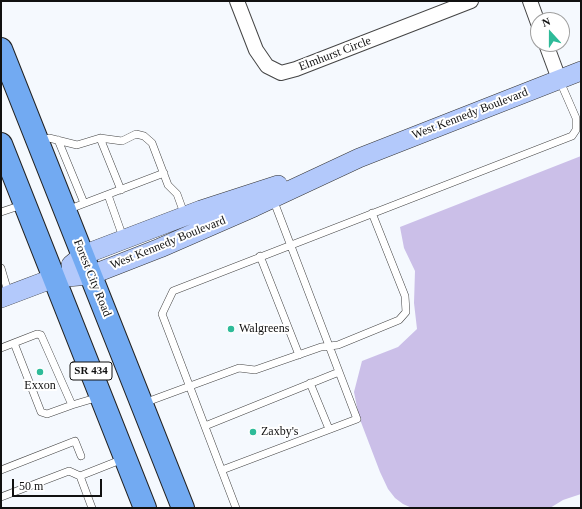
<!DOCTYPE html>
<style>
body{margin:0}
#map{position:relative;width:582px;height:509px;overflow:hidden;background:#f5f9fe;font-family:"Times New Roman",serif}
canvas{display:block}
.frame{position:absolute;inset:0;border:2px solid #111;pointer-events:none}
.north{position:absolute;left:530px;top:12px;width:40px;height:40px;box-sizing:border-box;background:#fff;border:1px solid #a0a0a0;border-radius:50%;rotate:339deg;font-size:11px;font-weight:700;line-height:16px;text-align:center;color:#111}
.north::after{content:'';display:block;margin:auto;width:14px;height:18px;background:#2ebb99;clip-path:polygon(50% 0,100% 100%,50% 72%,0 100%)}
.scale{position:absolute;left:12px;top:479px;width:90px;height:18px;box-sizing:border-box;border:2px solid #111;border-top:0;padding-left:5px;font-size:12px;line-height:14px;white-space:nowrap;color:#111;-webkit-text-stroke:3px #fff;paint-order:stroke}
</style>
<div id="map">
<canvas width="582" height="509"></canvas>
<div class="frame"></div>
<div class="north">N</div>
<div class="scale">50 m</div>
</div>
<script>
const g = document.querySelector('canvas').getContext('2d');
g.lineJoin = 'round';
function paint(path, color) {
  g.fillStyle = color;
  g.fill(path, 'evenodd');
}
function poly(rows) {
  const path = new Path2D();
  for (const r of rows) {
    path.moveTo(r[0], r[1]);
    for (let i = 2; i < r.length; i += 2) path.lineTo(r[i], r[i + 1]);
  }
  return path;
}
function stroke(path, color, width, dash) {
  g.strokeStyle = color;
  g.lineWidth = width;
  g.lineCap = dash ? 'butt' : 'round';
  g.setLineDash(dash || []);
  g.stroke(path);
}
function write(font, color, halo, rows, align = 'center') {
  g.font = font + ' "Times New Roman",serif';
  g.lineWidth = 4;
  g.setLineDash([]);
  g.textBaseline = 'middle';
  g.strokeStyle = halo;
  g.fillStyle = color;
  for (const [text, x, y, turn = 0] of rows) {
    g.save();
    g.translate(x, y);
    g.rotate((+turn || 0) * Math.PI / 180);
    g.textAlign = isNaN(turn) ? turn : align;
    if (halo) g.strokeText(text, 0, 0);
    g.fillText(text, 0, 0);
    g.restore();
  }
}
paint(poly([
 [581,156,581,494,563,500,550,508,412,508,403,504,395,498,388,489,380,472,359,417,354,392,362,361,398,347,417,329,414,303,415,271,404,248,400,227]
]), '#cbbfe8');
const service = poly([
 [100,138,121,190],
 [58,140,84,203],
 [40,141,49,138,77,145,100,138,122,141,136,134,144,136,152,143,168,185,177,194,185,216],
 [108,195,124,240],
 [67,210,164,173],
 [1,212,22,205],
 [260,256,299,355],
 [1,268,9,295],
 [14,343,41,412,47,414,72,405],
 [1,348,37,334,41,335,72,405,99,397],
 [310,383,329,429],
 [144,403,239,368,255,370,321,347,338,345,399,320,406,312,405,296,372,213],
 [205,426,339,372],
 [1,470,75,441,81,456],
 [222,470,357,419,273,199],
 [80,476,92,508],
 [1,497,69,471,80,476,123,459],
 [236,508,162,314,173,291,572,136,576,130,576,118,559,79]
]);
const minor = poly([
 [237,1,256,50,267,66,281,73,296,69,471,1],
 [530,1,538,23],
 [546,44,559,79]
]);
const secondary = poly([
 [71,265,83,255,201,210,278,185],
 [1,298,54,278,91,275,160,248,254,207,359,158,581,71]
]);
const primary = poly([
 [1,49,183,508],
 [1,144,145,508]
]);
stroke(service, '#444', 8);
stroke(minor, '#444', 16);
stroke(secondary, '#333', 20);
stroke(primary, '#222', 24);
stroke(service, '#fff', 7);
stroke(minor, '#fff', 14);
stroke(secondary, '#b3c9fb', 19);
stroke(primary, '#72aaf2', 22);
for (const [x, y, r, color] of [
 [231,329,4,"#2ebb99"],
 [40,372,4,"#2ebb99"],
 [253,432,4,"#2ebb99"]
]) {
  const dot = new Path2D();
  dot.arc(x, y, r, 0, 2 * Math.PI);
  g.fillStyle = color;
  g.fill(dot);
  stroke(dot, '#fff', 1.5);
}
for (const [x, y, w] of [
 [91,371,42]
]) {
  const box = new Path2D();
  box.roundRect(x - w / 2, y - 9, w, 18, 3);
  g.fillStyle = '#fff';
  g.fill(box);
  stroke(box, '#111', 1);
}
write('bold 11px', '#111', null, [
 ["SR 434",91,371]
]);
write('12px', '#111', '#fff', [
 ["Elmhurst Circle",335,54,-21],
 ["West Kennedy Boulevard",470,114,-21],
 ["West Kennedy Boulevard",168,243,-22],
 ["Forest City Road",92,278,68]
]);
write('12px', '#111', '#fff', [
 ["Walgreens",239,329],
 ["Exxon",40,386,"center"],
 ["Zaxby's",261,432]
], 'left');
</script>
